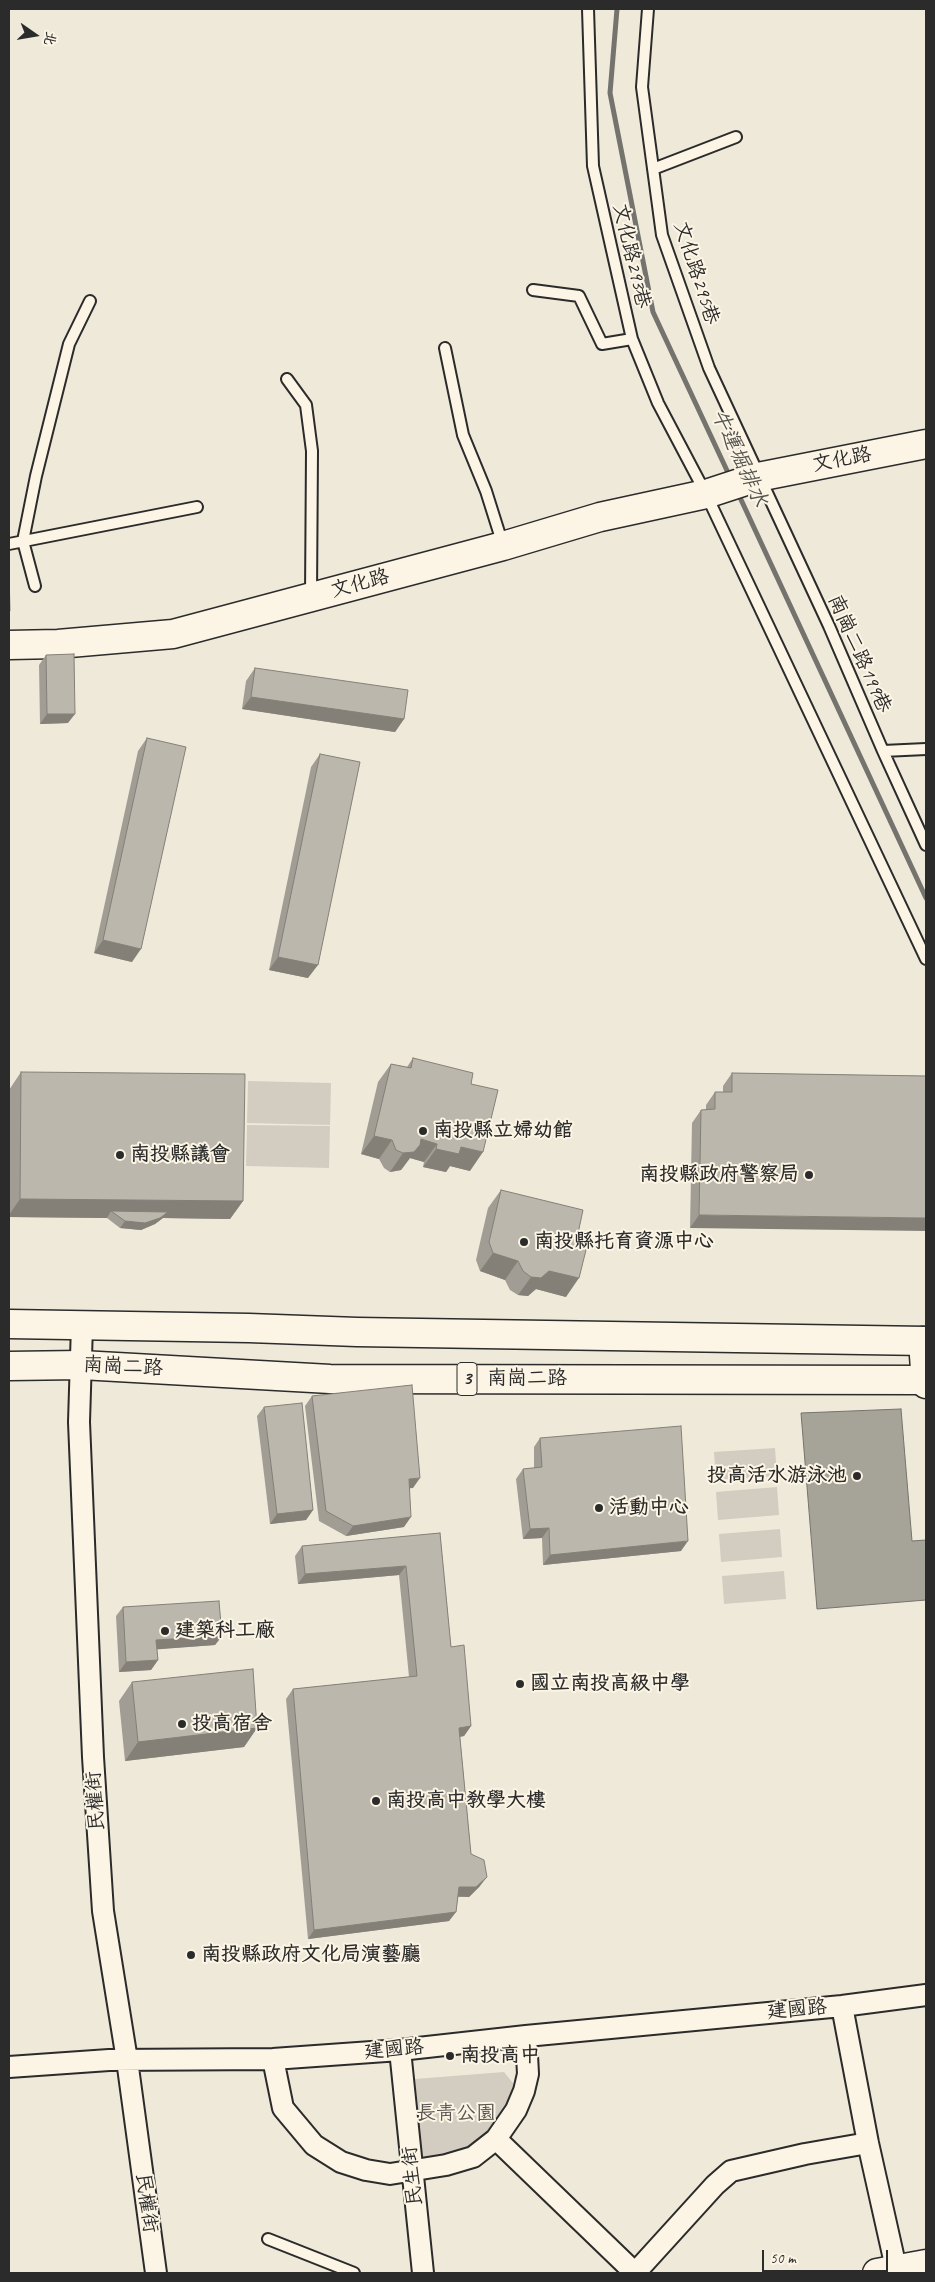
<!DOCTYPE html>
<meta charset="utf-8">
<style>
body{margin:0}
#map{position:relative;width:935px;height:2282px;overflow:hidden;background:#efe9da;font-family:Caveat,"LXGW WenKai TC",sans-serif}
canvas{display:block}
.frame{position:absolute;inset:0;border:10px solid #2b2b2b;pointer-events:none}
.north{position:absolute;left:10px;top:10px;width:50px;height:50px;-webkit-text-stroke:4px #fcf5e5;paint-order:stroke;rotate:103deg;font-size:14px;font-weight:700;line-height:20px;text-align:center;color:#2b2b2b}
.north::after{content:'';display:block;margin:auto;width:18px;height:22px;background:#2b2b2b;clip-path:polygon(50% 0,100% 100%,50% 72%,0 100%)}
.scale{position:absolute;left:762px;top:2250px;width:126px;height:22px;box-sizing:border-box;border:2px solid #2b2b2b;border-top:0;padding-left:6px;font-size:15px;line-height:18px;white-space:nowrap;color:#2b2b2b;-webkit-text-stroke:4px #fcf5e5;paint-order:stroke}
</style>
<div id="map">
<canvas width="935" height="2282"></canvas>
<div class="frame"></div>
<div class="north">北</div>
<div class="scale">50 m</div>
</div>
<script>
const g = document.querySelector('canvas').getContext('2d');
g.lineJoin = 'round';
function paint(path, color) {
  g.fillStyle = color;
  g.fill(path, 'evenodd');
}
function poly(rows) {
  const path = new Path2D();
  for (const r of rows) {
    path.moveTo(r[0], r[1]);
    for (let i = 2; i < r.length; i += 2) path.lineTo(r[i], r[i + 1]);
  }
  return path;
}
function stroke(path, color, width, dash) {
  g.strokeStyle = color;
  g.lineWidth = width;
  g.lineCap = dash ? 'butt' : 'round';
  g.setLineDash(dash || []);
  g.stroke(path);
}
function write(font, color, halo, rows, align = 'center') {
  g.font = font + ' Caveat,"LXGW WenKai TC",sans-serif';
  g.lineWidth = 4;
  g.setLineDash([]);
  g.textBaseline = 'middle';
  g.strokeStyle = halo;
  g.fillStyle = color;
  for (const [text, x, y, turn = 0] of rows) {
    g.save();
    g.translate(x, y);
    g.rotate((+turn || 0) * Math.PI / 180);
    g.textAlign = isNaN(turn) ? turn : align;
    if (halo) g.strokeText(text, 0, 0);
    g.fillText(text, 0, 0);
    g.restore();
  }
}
paint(poly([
 [248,1081,331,1083,330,1125,247,1123],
 [247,1125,330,1126,329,1168,246,1166],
 [775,1448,777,1476,716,1480,714,1452],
 [777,1487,779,1515,718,1520,716,1492],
 [780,1529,782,1557,721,1562,719,1534],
 [784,1571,786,1599,724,1604,722,1576],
 [504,2072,513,2083,513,2100,491,2136,466,2155,422,2161,415,2079]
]), '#d2cdc0');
const water = poly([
 [901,1409,912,1541,926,1540,926,1600,817,1609,801,1413,901,1409]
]);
paint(water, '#a6a399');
stroke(water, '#75736d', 1);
stroke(poly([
 [617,9,610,93,653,312,730,477],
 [737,491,926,898]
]), '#75736d', 5);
const lane = poly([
 [588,9,593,166,632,339,658,403,706,494,926,959],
 [648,9,642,87,662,235,709,368,829,626,883,751,926,845],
 [653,169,736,137],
 [533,290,579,296,602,344,632,339],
 [445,348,463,435,486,491,503,545],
 [287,379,306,405,312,451,311,596],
 [9,544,197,507],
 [35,586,23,541,36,476,69,344,90,301],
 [883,751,926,749],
 [268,2239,354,2273]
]);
const street = poly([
 [82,1325,79,1422,93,1757,103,1911,127,2060,156,2273],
 [842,2006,868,2143,896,2268],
 [400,2050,423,2273],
 [273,2059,283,2108,314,2145,341,2162,366,2170,390,2174,446,2165,473,2157,496,2139,516,2110,524,2091,528,2074,526,2036],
 [9,2067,109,2060,273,2059,400,2050,526,2036,842,2006,926,1995],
 [496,2139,635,2273,715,2185,731,2171,805,2154,868,2143]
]);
const secondary = poly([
 [9,645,58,644,173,634,503,546,600,517,706,494,758,477,926,444],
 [923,1341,926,1384]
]);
const primary = poly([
 [9,1324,249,1328,357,1332,926,1341],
 [9,1366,81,1365,330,1379,926,1380],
 [877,2273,926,2264]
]);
stroke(lane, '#2b2b2b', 14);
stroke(street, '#2b2b2b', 24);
stroke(secondary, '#2b2b2b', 31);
stroke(primary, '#2b2b2b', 31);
stroke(lane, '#fcf5e5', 10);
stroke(street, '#fcf5e5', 20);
stroke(secondary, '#fcf5e5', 28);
stroke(primary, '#fcf5e5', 28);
paint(poly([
 [46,655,68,723,40,724,39,665],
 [255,668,404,719,395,732,242,709,246,681],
 [147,738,132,962,94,953,138,751],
 [320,754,308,978,269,970,311,767],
 [413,1058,471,1084,470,1171,450,1166,446,1172,423,1167,424,1162,410,1158,401,1170,390,1172,384,1168,379,1159,361,1154,378,1082,391,1064,407,1067],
 [21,1072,243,1201,230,1219,163,1218,155,1224,141,1230,120,1228,107,1218,9,1217,9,1090],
 [732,1073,926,1076,690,1228,692,1123,701,1110,706,1110,706,1105,715,1092,723,1092,723,1086],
 [501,1190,577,1238,566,1297,536,1289,528,1296,518,1295,510,1290,505,1280,480,1271,476,1260,488,1208],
 [312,1396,413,1488,410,1488,404,1527,346,1536,319,1521,305,1406],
 [264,1407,313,1510,306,1520,270,1524,257,1416],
 [540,1438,681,1551,543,1565,542,1538,523,1539,516,1479,523,1469,534,1468,534,1447],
 [440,1533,451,1647,471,1726,464,1736,460,1737,471,1854,480,1886,469,1897,458,1897,456,1912,449,1921,308,1939,286,1699,293,1689,409,1677,399,1575,298,1584,295,1556,302,1546],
 [123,1607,222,1636,215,1645,157,1649,158,1660,151,1670,119,1672,116,1616],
 [132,1682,257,1728,244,1747,125,1761,119,1701]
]), '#a29d94');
paint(poly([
 [251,697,404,719,395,732,242,709],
 [47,714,75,714,68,723,40,724],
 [103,940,141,949,132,962,94,953],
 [278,957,318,965,308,978,269,970],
 [374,1136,392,1140,379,1159,361,1154],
 [421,1139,437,1144,424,1162,410,1158,401,1170,390,1172,403,1153],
 [461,1147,483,1152,470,1171,450,1166,446,1172,423,1167,436,1149],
 [20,1199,243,1201,230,1219,163,1218,155,1224,141,1230,120,1228,125,1221,111,1211,107,1218,9,1217,9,1215],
 [699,1215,926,1218,926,1231,690,1228],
 [493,1253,518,1261,505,1280,480,1271],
 [549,1271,579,1278,566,1297,536,1289,528,1296,518,1295,531,1277],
 [420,1478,413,1488,402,1489,409,1479],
 [313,1510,306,1520,270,1524,277,1514],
 [411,1517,404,1527,346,1536,353,1526],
 [549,1528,542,1538,523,1539,530,1529],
 [688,1541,681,1551,543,1565,550,1555],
 [406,1566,399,1575,298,1584,305,1574],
 [222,1636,215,1645,149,1650,156,1640],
 [158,1660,151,1670,119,1672,126,1662],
 [471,1726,464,1736,452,1738,459,1728],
 [257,1728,244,1747,125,1761,138,1742],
 [487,1877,480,1886,469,1897,453,1896,459,1887],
 [456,1912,449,1921,308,1939,314,1930]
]), '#848078');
const building = poly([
 [9,573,10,611,9,611,9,573],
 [74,654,75,714,47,714,46,655,74,654],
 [255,668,408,690,404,719,251,697,255,668],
 [147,738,186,747,141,949,103,940,147,738],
 [320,754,360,762,318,965,278,957,320,754],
 [413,1058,473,1073,471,1084,498,1090,483,1152,461,1147,459,1154,436,1149,437,1144,421,1139,420,1145,414,1152,403,1153,396,1150,392,1140,374,1136,391,1064,411,1068,413,1058],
 [21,1072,245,1074,243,1201,20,1199,21,1072],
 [732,1073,926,1076,926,1218,699,1215,701,1110,715,1109,715,1092,732,1092,732,1073],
 [501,1190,583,1210,577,1238,588,1242,579,1278,549,1271,541,1278,531,1277,523,1271,518,1261,493,1253,489,1242,501,1190],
 [111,1211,168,1212,160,1218,145,1223,125,1221,111,1211],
 [412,1385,420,1478,409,1479,411,1517,353,1526,326,1511,312,1396,412,1385],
 [302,1403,313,1510,277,1514,264,1407,302,1403],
 [681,1426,688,1541,550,1555,549,1528,530,1529,523,1469,542,1467,540,1438,681,1426],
 [440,1533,451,1647,464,1645,471,1726,459,1728,471,1854,484,1860,487,1877,476,1887,459,1887,456,1912,314,1930,293,1689,417,1676,406,1566,305,1574,302,1546,440,1533],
 [219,1601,222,1636,156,1640,158,1660,126,1662,123,1607,219,1601],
 [253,1669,257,1728,138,1742,132,1682,253,1669]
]);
paint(building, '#bcb7ac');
stroke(building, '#848078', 1);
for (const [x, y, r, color] of [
 [423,1131,5,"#2b2b2b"],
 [120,1155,5,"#2b2b2b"],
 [809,1175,5,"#2b2b2b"],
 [524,1242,5,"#2b2b2b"],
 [857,1476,5,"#2b2b2b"],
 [599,1508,5,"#2b2b2b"],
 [165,1631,5,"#2b2b2b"],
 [520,1684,5,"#2b2b2b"],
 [182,1724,5,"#2b2b2b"],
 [376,1801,5,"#2b2b2b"],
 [191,1955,5,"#2b2b2b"],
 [450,2056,5,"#2b2b2b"]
]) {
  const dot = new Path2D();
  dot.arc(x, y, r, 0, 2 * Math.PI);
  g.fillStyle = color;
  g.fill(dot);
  stroke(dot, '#fcf5e5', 2);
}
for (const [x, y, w] of [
 [467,1379,20]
]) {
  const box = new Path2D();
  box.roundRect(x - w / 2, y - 16.5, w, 33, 4);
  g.fillStyle = '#fcf5e5';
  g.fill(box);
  stroke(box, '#2b2b2b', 1);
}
write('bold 19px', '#2b2b2b', null, [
 ["3",467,1379]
]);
write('20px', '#2b2b2b', '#fcf5e5', [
 ["文化路293巷",631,256,77],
 ["文化路295巷",696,273,72],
 ["文化路",842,460,-11],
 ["文化路",360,584,-15],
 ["南崗二路199巷",859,654,66],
 ["南崗二路",123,1367,3],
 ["南崗二路",527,1379],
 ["民權街",96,1801,-94],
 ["建國路",797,2010,-5],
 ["建國路",394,2050,-5],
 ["民生街",413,2176,-96],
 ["民權街",146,2203,82]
]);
write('bold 20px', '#2b2b2b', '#fcf5e5', [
 ["南投縣立婦幼館",433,1131],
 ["南投縣議會",130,1155],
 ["南投縣政府警察局",799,1175,"right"],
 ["南投縣托育資源中心",534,1242],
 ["投高活水游泳池",847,1476,"right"],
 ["活動中心",609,1508],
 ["建築科工廠",175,1631],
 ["國立南投高級中學",530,1684],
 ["投高宿舍",192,1724],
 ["南投高中教學大樓",386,1801],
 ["南投縣政府文化局演藝廳",201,1955],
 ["南投高中",460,2056]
], 'left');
write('20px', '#555450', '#fcf5e5', [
 ["長青公園",456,2114]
]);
write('italic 21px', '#565552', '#fcf5e5', [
 ["牛運堀排水",739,458,65]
]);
</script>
